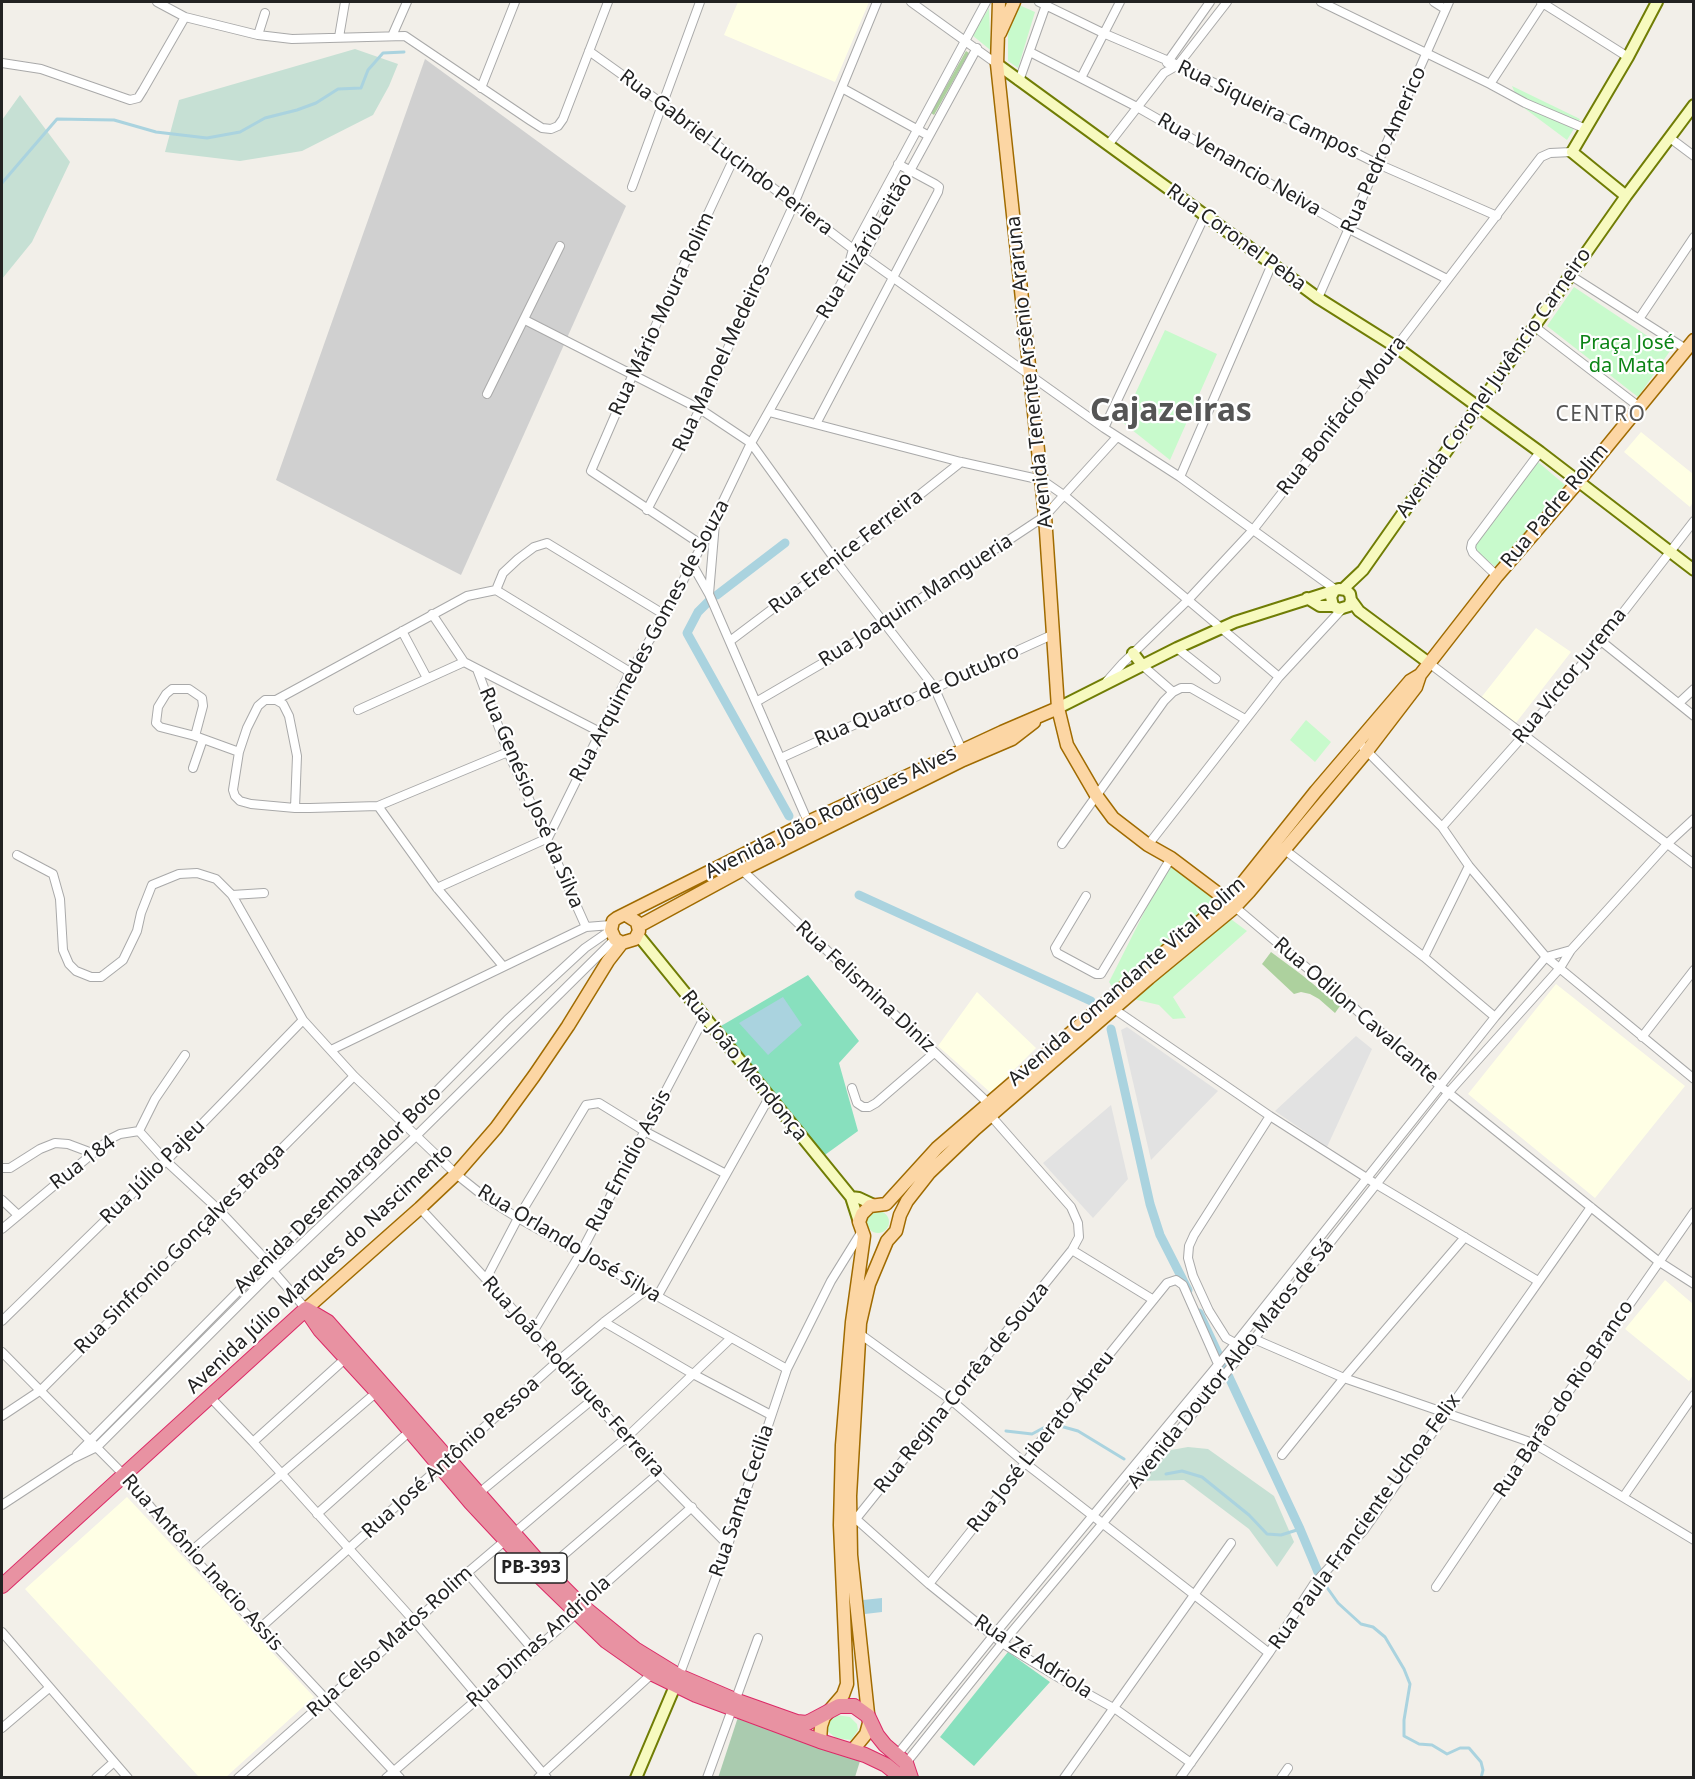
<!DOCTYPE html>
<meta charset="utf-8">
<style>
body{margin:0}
#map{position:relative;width:1695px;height:1779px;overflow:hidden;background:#f2efe9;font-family:"Noto Sans",sans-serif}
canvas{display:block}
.frame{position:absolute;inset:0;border:3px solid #222;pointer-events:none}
</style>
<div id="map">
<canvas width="1695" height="1779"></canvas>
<div class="frame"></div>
</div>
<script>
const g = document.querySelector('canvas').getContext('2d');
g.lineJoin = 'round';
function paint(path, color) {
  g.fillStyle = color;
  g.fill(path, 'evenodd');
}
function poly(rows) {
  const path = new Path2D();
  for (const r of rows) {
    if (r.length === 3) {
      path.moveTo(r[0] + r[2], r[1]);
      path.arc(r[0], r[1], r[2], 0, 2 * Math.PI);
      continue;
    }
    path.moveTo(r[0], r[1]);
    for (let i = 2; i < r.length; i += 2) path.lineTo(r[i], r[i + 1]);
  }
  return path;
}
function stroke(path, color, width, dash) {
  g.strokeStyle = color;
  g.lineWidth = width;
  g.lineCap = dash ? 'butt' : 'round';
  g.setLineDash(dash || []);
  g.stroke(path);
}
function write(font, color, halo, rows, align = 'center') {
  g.font = font + ' "Noto Sans",sans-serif';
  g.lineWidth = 4.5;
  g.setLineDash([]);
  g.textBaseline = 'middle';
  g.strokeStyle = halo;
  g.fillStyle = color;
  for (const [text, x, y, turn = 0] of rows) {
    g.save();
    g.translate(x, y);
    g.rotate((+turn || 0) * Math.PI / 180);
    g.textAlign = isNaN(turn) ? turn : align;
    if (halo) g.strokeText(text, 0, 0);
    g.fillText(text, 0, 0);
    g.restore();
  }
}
paint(poly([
 [738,2,869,2,835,82,724,35],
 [1641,432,1693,474,1693,502,1690,507,1624,452],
 [1536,628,1571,652,1515,724,1480,699],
 [1556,984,1685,1086,1595,1198,1468,1094],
 [977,992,1036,1048,991,1093,938,1046],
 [1665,1280,1693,1304,1693,1375,1689,1381,1625,1329],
 [127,1497,314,1697,226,1777,199,1777,25,1589]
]), '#ffffe5');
paint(poly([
 [425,59,626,206,461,575,276,480]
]), '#d0d0d0');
paint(poly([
 [966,51,969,53,934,115,931,113],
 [1271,952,1302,975,1340,1006,1335,1013,1319,999,1310,994,1301,992,1294,994,1262,964]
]), '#add19e');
paint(poly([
 [355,49,398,64,389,86,373,115,302,151,240,161,165,152,179,100],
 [20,95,70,162,32,242,2,279,2,120],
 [1188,1447,1208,1449,1274,1496,1294,1542,1277,1567,1249,1529,1184,1480,1137,1481,1171,1450]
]), '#c6e0d4');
paint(poly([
 [739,1714,860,1761,855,1777,718,1778]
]), '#aacbaf');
paint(poly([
 [1019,5,1035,12,1018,68,1008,61,1008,26],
 [989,8,990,35,994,53,972,35],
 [1512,86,1580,119,1567,140,1520,105],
 [1574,287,1670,351,1638,397,1547,326],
 [1165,330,1217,354,1170,460,1122,422],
 [1538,462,1565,485,1496,567,1472,549],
 [1306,720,1331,742,1315,762,1290,740],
 [1169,863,1217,900,1113,988,1109,982],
 [1228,917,1247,931,1173,997,1186,1018,1173,1019,1159,1005,1133,999],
 [878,1222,11],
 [836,1715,850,1717,857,1724,858,1730,851,1740,836,1738,825,1729,825,1724,832,1716]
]), '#c8facc');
paint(poly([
 [808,975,859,1041,839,1063,858,1131,822,1157,721,1026],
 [1008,1652,1050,1682,974,1766,940,1737]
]), '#88e0be');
paint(poly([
 [1127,1027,1218,1091,1151,1160,1121,1030],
 [1356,1036,1372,1049,1327,1147,1275,1111],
 [1111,1105,1128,1179,1093,1218,1043,1163]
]), '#e2e2e2');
paint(poly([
 [783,997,802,1025,768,1055,739,1023],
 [882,1598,882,1612,865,1614,863,1600]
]), '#aad3df');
stroke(poly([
 [2,183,57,119,114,120,156,132,207,138,240,132,265,118,297,110,316,103,338,89,361,88,368,70,383,53,404,52],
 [1053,1424,1078,1431,1124,1459],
 [1006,1431,1032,1434,1047,1426],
 [1166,1474,1182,1471,1202,1477,1249,1515,1267,1534,1281,1535,1300,1529],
 [1321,1579,1338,1603,1361,1624,1373,1627,1385,1637,1404,1669,1410,1684,1404,1720,1404,1736,1419,1744,1432,1745,1447,1754,1460,1748,1469,1748,1481,1762,1483,1770,1481,1778]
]), '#aad3df', 3);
stroke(poly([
 [717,595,785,543],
 [711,599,698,612,687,633,789,816],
 [859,895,1091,1001],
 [1111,1029,1150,1204,1160,1235,1188,1290],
 [1199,1313,1300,1529,1318,1572]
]), '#aad3df', 9);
const street = poly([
 [157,2,185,17],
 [911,2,997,64],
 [1039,2,1103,33,1178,65,1378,164,1497,216],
 [1321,2,1490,84,1525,103,1586,129],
 [1434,2,1445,9],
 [1541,2,1628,57],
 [258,35,265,13],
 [392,36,407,2],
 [339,37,345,2],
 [589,51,663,104,853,249,1104,428,1180,477,1336,590],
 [1030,52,1137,107,1349,229,1447,279],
 [2,63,41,69,130,100,138,98,143,90,185,17,258,35,292,39,405,36,531,121,542,128,551,129,558,126,563,119,608,2],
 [1167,63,1210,2],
 [1081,78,1120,2],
 [1019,81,1047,2],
 [1490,84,1543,3],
 [481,88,515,2],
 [842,88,929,136],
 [1670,138,1694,156],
 [1108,145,1164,73,1178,65,1227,2],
 [632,187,700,2],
 [847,271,853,249,986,2],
 [1570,275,1686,349],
 [1318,298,1449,2],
 [1639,319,1694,237],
 [525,320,700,409,751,443,836,561,934,687,962,750],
 [1535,327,1638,406],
 [487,394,560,246],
 [769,412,961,462,1042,480,1065,496,1279,677],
 [816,424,938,192,939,187,935,184,898,164],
 [1104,428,1205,215],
 [1180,477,1272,264],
 [647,510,700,409,794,204,877,2],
 [715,523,709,594,808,822],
 [702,545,591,471,633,374,734,158],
 [692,564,709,594],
 [1497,576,1473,553,1471,548,1472,543,1540,452],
 [496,590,503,573,518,559,534,547,547,543,665,615],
 [496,590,630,672],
 [432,614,464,662,600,732],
 [402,631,427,678],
 [730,641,836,561,961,462],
 [1601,641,1694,716],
 [1177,648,1216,679],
 [1429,663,1694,864],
 [1142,665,1173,692],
 [477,669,508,752,586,927],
 [1107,681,1123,663,1187,601,1253,530,1396,347,1541,157,1550,153,1572,152],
 [276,700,467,596,496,590],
 [756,702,828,660,1045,516,1117,437],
 [1679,703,1694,689],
 [358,710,464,662],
 [195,736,203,706,202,698,189,689,172,689,166,694,158,707,156,723,160,727,195,736,239,752],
 [1358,742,1442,827,1469,866,1546,957,1694,1079],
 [781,758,1054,634],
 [193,768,203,739],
 [378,806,437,888,503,966],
 [295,808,297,756,289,716,283,704,276,700,265,700,258,706,247,728,239,752,233,790,235,796,240,801,251,804,295,808,310,808,378,806,508,752],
 [1442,827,1524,735,1601,641,1694,521],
 [548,838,630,672,665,615,702,545,751,443,847,273,864,255,977,48],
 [1062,844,1164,701,1173,692,1181,688,1191,688,1245,719],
 [1148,845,1279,677,1342,609],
 [1285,850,1424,957,1495,1017],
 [17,855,53,874,60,899,63,950,69,964,76,971,91,977,101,977,123,960,137,931,141,913,152,885,179,874,197,873,216,879,232,895,303,1020,354,1076,456,1174,486,1198,518,1218,787,1369],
 [742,870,988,1103],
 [437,888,548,838],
 [232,895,264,893],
 [1086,896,1055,948,1057,953,1096,974,1101,974,1171,858],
 [1235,907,1352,1006,1440,1086,1658,1261,1694,1284],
 [1424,957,1469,866],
 [1114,1009,1270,1116,1376,1184,1538,1281],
 [1642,1037,1694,970],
 [331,1050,586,927,611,925],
 [852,1088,857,1103,863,1107,869,1107,876,1103,934,1053],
 [139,1131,166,1161,219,1210,267,1261,273,1271,306,1309],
 [139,1131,155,1099,185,1055],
 [2,1168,10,1168,40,1149,55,1143,68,1144,92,1153],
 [2,1200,18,1215],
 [420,1208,486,1279,658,1474,728,1545],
 [2,1229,110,1139,120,1134,139,1131],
 [1072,1250,1152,1299],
 [486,1279,518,1218,586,1105,599,1103,646,1132,726,1174],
 [657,1297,770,1096],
 [2,1321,166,1161,303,1020],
 [604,1322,693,1374,771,1415],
 [533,1332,580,1254,704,1018],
 [860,1334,951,1400,1025,1463,1269,1653],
 [1254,1339,1344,1378,1533,1443,1694,1540],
 [1235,1343,1226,1338,1209,1311,1193,1276,1188,1258,1189,1246,1194,1235,1270,1116],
 [2,1352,124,1475,189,1553,400,1778],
 [211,1398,253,1442,415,1622,547,1778],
 [2,1416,41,1390,354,1076],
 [253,1442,346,1358],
 [77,1454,507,1020,585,948,611,930],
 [1282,1455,1344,1378,1465,1237],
 [479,1493,592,1400],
 [1624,1496,1694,1395],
 [2,1505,72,1459,97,1447,273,1271,416,1136,615,939],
 [317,1514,410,1431],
 [856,1519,929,1584,1002,1643,1061,1679,1117,1710,1191,1763],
 [851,1525,1072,1250,1079,1237,1078,1223,1071,1207,991,1116],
 [189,1553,378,1391],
 [546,1570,658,1474],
 [467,1573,534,1651],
 [929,1584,1025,1463,1053,1424,1167,1283,1176,1280,1183,1285,1218,1364],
 [1436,1587,1533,1443,1694,1212],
 [259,1629,558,1361,604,1322,645,1291],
 [2,1632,128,1778],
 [679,1676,728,1545,787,1369,831,1281,862,1231],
 [2,1728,49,1688],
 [897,1755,993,1636,1231,1349,1495,1017,1546,957,1571,950],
 [906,1763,1000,1646,1103,1523,1254,1339,1449,1092,1560,968,1571,950,1668,843,1694,819],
 [96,1778,114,1762],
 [238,1778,415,1622,467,1573,627,1437,730,1339],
 [386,1778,576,1614,581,1605,692,1507],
 [538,1778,655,1671],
 [707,1778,758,1638],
 [1064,1778,1231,1543],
 [1180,1778,1269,1653,1314,1584,1364,1530,1591,1207],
 [1281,1778,1288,1768]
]);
const secondary = poly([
 [997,64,1272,264,1318,298,1396,347,1540,452,1694,570],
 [1626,196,1572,152,1628,57,1657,2],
 [1343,589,1363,570,1626,196,1694,105],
 [1307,598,1320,606,1333,606],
 [1351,600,1359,611,1429,663],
 [1133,653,1142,665],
 [1058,708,1177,648,1235,622,1339,589,1346,590,1350,594,1351,600,1349,606,1339,609,1333,606,1331,597,1334,591],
 [638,935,851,1197,859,1222],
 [851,1197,859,1198,874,1205],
 [636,1778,678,1679]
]);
const primary = poly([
 [999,2,997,64,1045,516,1058,708,1067,745,1096,795,1113,818,1148,845,1171,858,1232,904],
 [1000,33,1014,2],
 [626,915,637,922,639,931,635,939,622,943,615,939,611,930,613,921,617,918,808,822,1002,732,1058,708],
 [639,926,742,870,963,760,1012,739,1034,722],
 [306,1309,420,1208,456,1174,496,1128,534,1076,568,1026,608,961,622,943],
 [820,1741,821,1726,824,1717,843,1695,847,1684,840,1525,842,1445,852,1322,864,1236,859,1222,862,1214,870,1206,886,1204,937,1148,1237,890,1316,791,1410,681,1420,675],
 [852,1751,866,1734,869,1723,851,1555,850,1496,860,1323,869,1284,887,1241,896,1231,900,1215,907,1201,929,1173,975,1129,1149,978,1235,907,1249,892,1367,751,1416,687,1420,675,1497,576,1578,482,1694,340]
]);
const highway = poly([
 [306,1309,328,1322,546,1570,581,1605,635,1649,679,1676,735,1700,797,1722,807,1723,839,1706,854,1706,868,1716,877,1735,885,1745,906,1763,911,1778],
 [307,1311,320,1330,377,1392,471,1503,541,1578,606,1641,653,1674,696,1695,820,1741,865,1755,886,1765,897,1774,905,1778],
 [2,1586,306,1309]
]);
stroke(street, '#a9a9a9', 10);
stroke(secondary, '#707d05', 14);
stroke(primary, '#a06b00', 15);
stroke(highway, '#dc2a67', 16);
stroke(street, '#fff', 8);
stroke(secondary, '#f7fabf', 10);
stroke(primary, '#fcd6a4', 12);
stroke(highway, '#e892a2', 14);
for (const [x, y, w] of [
 [531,1568,72]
]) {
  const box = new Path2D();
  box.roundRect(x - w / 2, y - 15, w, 30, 4.5);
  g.fillStyle = '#fff';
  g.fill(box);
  stroke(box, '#222', 1.5);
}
write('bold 18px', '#222', null, [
 ["PB-393",531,1568]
]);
write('20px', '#222', '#fff', [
 ["Rua Siqueira Campos",1268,110,26],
 ["Rua Pedro Americo",1384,150,-66],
 ["Rua Gabriel Lucindo Periera",726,153,37],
 ["Rua Venancio Neiva",1239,165,30],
 ["Rua Coronel Peba",1236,238,36],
 ["Rua ElizárioLeitão",865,246,-59],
 ["Rua Mário Moura Rolim",662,314,-65],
 ["Rua Manoel Medeiros",722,358,-65],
 ["Avenida Tenente Arsênio Araruna",1030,372,-96],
 ["Avenida Coronel Juvêncio Carneiro",1494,383,-55],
 ["Rua Bonifacio Moura",1342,416,-52],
 ["Rua Padre Rolim",1555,506,-50],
 ["Rua Erenice Ferreira",846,552,-38],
 ["Rua Joaquim Mangueria",916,601,-33],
 ["Rua Arquimedes Gomes de Souza",650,641,-62],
 ["Rua Victor Jurema",1570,676,-51],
 ["Rua Quatro de Outubro",917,696,-24],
 ["Rua Genésio José da Silva",531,798,67],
 ["Avenida João Rodrigues Alves",831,813,-26],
 ["Avenida Comandante Vital Rolim",1127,982,-41],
 ["Rua Felismina Diniz",865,987,43],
 ["Rua Odilon Cavalcante",1356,1011,41],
 ["Rua João Mendonça",744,1066,51],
 ["Rua Emidio Assis",629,1161,-62],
 ["Rua 184",83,1163,-37],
 ["Rua Júlio Pajeu",153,1172,-45],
 ["Avenida Desembargador Boto",338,1190,-45],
 ["Rua Orlando José Silva",569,1244,31],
 ["Rua Sinfronio Gonçalves Braga",180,1249,-45],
 ["Avenida Júlio Marques do Nascimento",320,1269,-43],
 ["Avenida Doutor Aldo Matos de Sá",1231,1364,-51],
 ["Rua João Rodrigues Ferreira",573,1377,48],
 ["Rua Regina Corrêa de Souza",962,1388,-51],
 ["Rua Barāo do Rio Branco",1564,1399,-56],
 ["Rua José Liberato Abreu",1041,1442,-52],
 ["Rua José Antônio Pessoa",451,1458,-42],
 ["Rua Santa Cecilia",742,1501,-71],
 ["Rua Paula Franciente Uchoa Felix",1365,1522,-54],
 ["Rua Antônio Inacio Assis",202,1563,48],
 ["Rua Celso Matos Rolim",390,1642,-42],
 ["Rua Dimas Andriola",539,1642,-42],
 ["Rua Zé Adriola",1033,1657,33]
]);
write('20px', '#0c8416', '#fff', [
 ["Praça José",1627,343],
 ["da Mata",1627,366]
]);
g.letterSpacing = '1.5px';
write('21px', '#555', '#fff', [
 ["CENTRO",1601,415]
]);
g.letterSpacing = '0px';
write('bold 32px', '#555', '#fff', [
 ["Cajazeiras",1171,412]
]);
</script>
